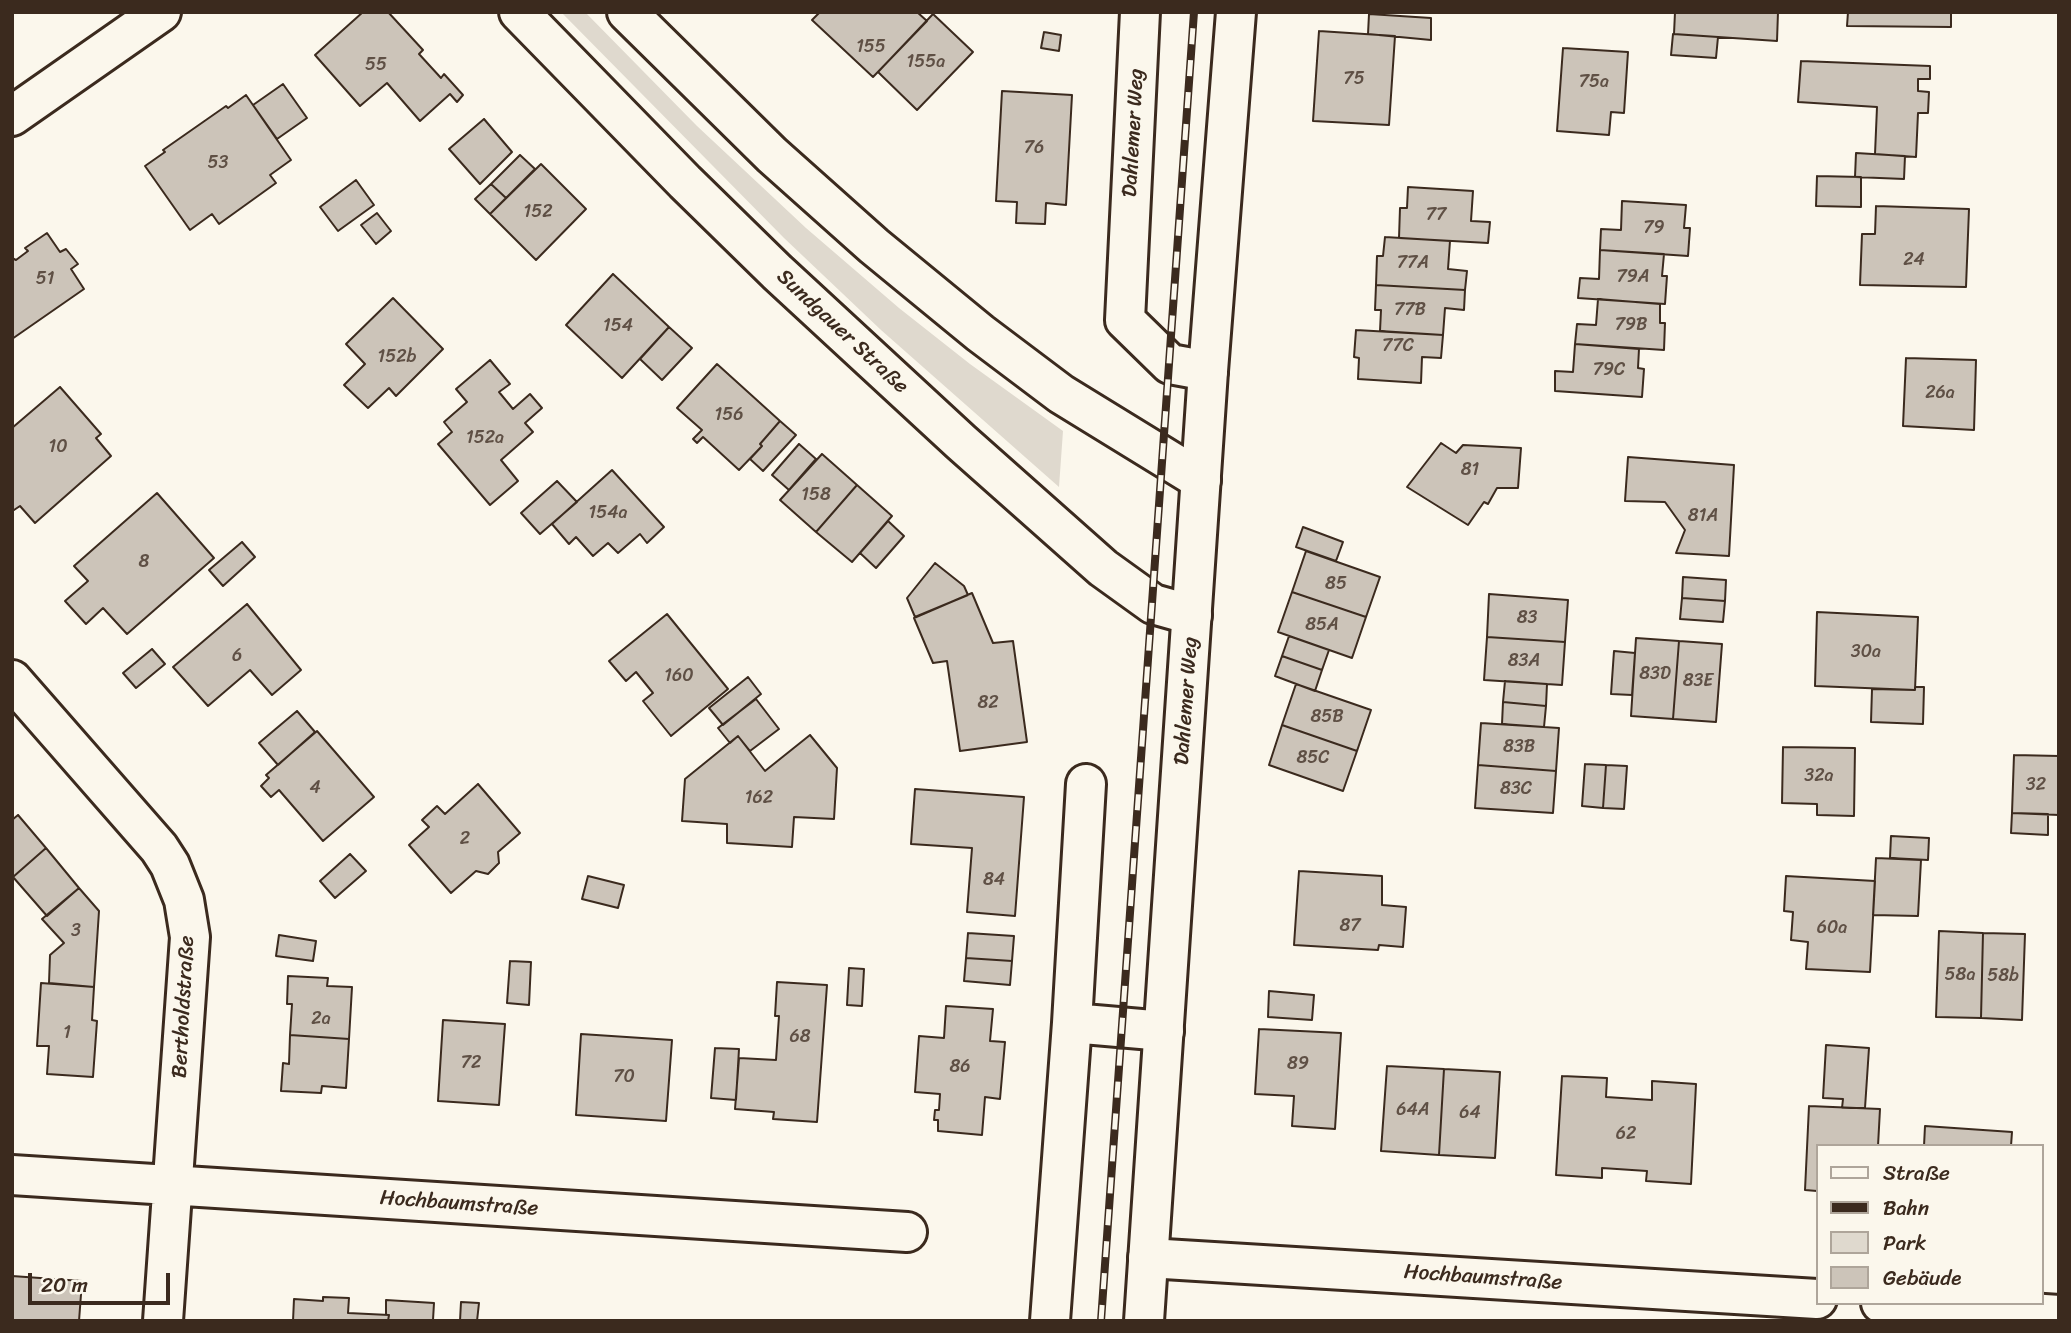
<!DOCTYPE html>
<meta charset="utf-8">
<style>
body{margin:0}
#map{position:relative;width:2071px;height:1333px;overflow:hidden;background:#fbf7ec;font-family:Sriracha,sans-serif}
canvas{display:block}
.frame{position:absolute;inset:0;border:14px solid #3b2a1e;pointer-events:none}
.legend{position:absolute;left:1816px;top:1144px;width:228px;height:161px;box-sizing:border-box;background:#fbf7ec;border:2px solid #aea59a;margin:0;padding:9px 12px;list-style:none;font-size:21px;color:#3b2a1e}
.legend li{display:flex;align-items:center;gap:14px;height:35px}
.legend b{width:35px;border:2px solid #aea59a}
.scale{position:absolute;left:28px;top:1273px;width:142px;height:32px;box-sizing:border-box;border:4px solid #3b2a1e;border-top:0;padding-left:9px;font-size:21px;line-height:24px;white-space:nowrap;color:#3b2a1e;-webkit-text-stroke:5px #fbf7ec;paint-order:stroke}
</style>
<div id="map">
<canvas width="2071" height="1333"></canvas>
<div class="frame"></div>
<ul class="legend">
<li><b style="height:9px;background:#fbf7ec"></b>Straße</li>
<li><b style="height:9px;background:#3b2a1e"></b>Bahn</li>
<li><b style="height:19px;background:#dfd9ce"></b>Park</li>
<li><b style="height:19px;background:#ccc4b9"></b>Gebäude</li>
</ul>
<div class="scale">20 m</div>
</div>
<script>
const g = document.querySelector('canvas').getContext('2d');
g.lineJoin = 'round';
function paint(path, color) {
  g.fillStyle = color;
  g.fill(path, 'evenodd');
}
function poly(rows) {
  const path = new Path2D();
  for (const r of rows) {
    path.moveTo(r[0], r[1]);
    for (let i = 2; i < r.length; i += 2) path.lineTo(r[i], r[i + 1]);
  }
  return path;
}
function stroke(path, color, width, dash) {
  g.strokeStyle = color;
  g.lineWidth = width;
  g.lineCap = dash ? 'butt' : 'round';
  g.setLineDash(dash || []);
  g.stroke(path);
}
function write(font, color, halo, rows, align = 'center') {
  g.font = font + ' Sriracha,sans-serif';
  g.lineWidth = 5;
  g.setLineDash([]);
  g.textBaseline = 'middle';
  g.strokeStyle = halo;
  g.fillStyle = color;
  for (const [text, x, y, turn = 0] of rows) {
    g.save();
    g.translate(x, y);
    g.rotate((+turn || 0) * Math.PI / 180);
    g.textAlign = isNaN(turn) ? turn : align;
    if (halo) g.strokeText(text, 0, 0);
    g.fillText(text, 0, 0);
    g.restore();
  }
}
paint(poly([
 [561,12,585,12,697,126,806,228,899,308,970,364,1063,431,1059,487,881,330,784,238]
]), '#dfd9ce');
const building = poly([
 [363,12,388,12,423,50,419,54,441,78,444,74,463,95,457,102,450,94,420,121,387,83,360,106,315,55,363,12],
 [820,12,917,12,927,21,873,77,812,20,820,12],
 [1675,12,1778,12,1777,41,1674,34,1675,12],
 [1848,12,1951,12,1951,27,1847,26,1848,12],
 [933,14,973,52,917,110,878,72,933,14],
 [1369,14,1431,18,1431,40,1368,34,1369,14],
 [1319,31,1395,36,1389,125,1313,121,1319,31],
 [1044,32,1061,35,1059,51,1041,48,1044,32],
 [1673,34,1718,37,1716,58,1671,55,1673,34],
 [1563,48,1628,52,1624,113,1611,112,1609,135,1557,131,1563,48],
 [1801,61,1930,66,1930,79,1918,79,1918,91,1929,92,1928,113,1918,113,1916,157,1875,154,1877,107,1798,102,1801,61],
 [283,84,307,118,277,139,253,105,283,84],
 [1002,91,1072,95,1066,205,1046,203,1045,224,1016,223,1017,202,996,201,1002,91],
 [246,95,291,160,270,175,276,183,219,224,212,214,190,230,145,166,165,152,163,150,226,106,228,108,246,95],
 [484,119,512,152,480,184,449,149,484,119],
 [1856,153,1905,156,1904,179,1855,177,1856,153],
 [520,155,535,169,506,198,491,184,520,155],
 [541,164,586,209,536,260,490,214,541,164],
 [1817,176,1861,177,1861,207,1816,206,1817,176],
 [356,180,374,205,338,231,320,207,356,180],
 [491,184,506,198,490,214,475,199,491,184],
 [1408,187,1473,191,1471,221,1490,222,1488,243,1399,238,1400,208,1407,208,1408,187],
 [1622,201,1686,205,1684,228,1690,228,1688,256,1600,250,1601,229,1621,230,1622,201],
 [1876,206,1969,209,1966,287,1860,285,1862,234,1875,234,1876,206],
 [377,213,391,231,376,244,361,225,377,213],
 [47,233,60,252,66,249,78,264,71,269,84,289,12,339,12,258,16,260,28,251,25,248,47,233],
 [1385,237,1450,241,1448,269,1467,271,1465,290,1376,285,1377,256,1383,256,1385,237],
 [1600,250,1664,254,1662,276,1667,276,1665,304,1578,298,1580,278,1599,279,1600,250],
 [613,274,669,327,622,378,566,325,613,274],
 [1376,285,1465,290,1464,310,1445,308,1443,335,1380,331,1381,310,1375,310,1376,285],
 [393,298,443,349,396,396,389,388,368,408,344,385,365,364,346,344,393,298],
 [1598,299,1660,304,1660,323,1665,323,1664,350,1575,344,1577,324,1596,325,1598,299],
 [669,327,692,348,662,380,640,359,669,327],
 [1356,330,1443,335,1441,358,1422,357,1421,383,1358,379,1359,358,1354,357,1356,330],
 [1575,344,1639,349,1638,368,1644,369,1642,397,1555,391,1555,371,1573,372,1575,344],
 [1906,358,1976,360,1974,430,1903,426,1906,358],
 [490,360,510,384,499,392,513,409,530,394,542,408,525,423,533,432,501,460,518,481,490,505,438,444,452,432,444,422,467,402,456,389,490,360],
 [717,364,780,421,760,444,762,446,739,470,703,437,697,443,693,439,702,430,677,408,717,364],
 [60,387,101,434,96,438,111,456,35,523,20,506,14,510,12,508,12,428,60,387],
 [780,421,796,435,763,471,750,459,762,446,760,444,780,421],
 [1441,443,1456,453,1463,445,1521,448,1518,488,1497,488,1488,504,1484,502,1468,525,1407,487,1441,443],
 [799,444,816,459,789,490,772,475,799,444],
 [822,454,857,485,816,532,780,500,822,454],
 [1628,457,1734,465,1729,556,1676,553,1685,530,1665,502,1625,501,1628,457],
 [612,470,664,527,647,543,640,534,618,553,608,543,593,556,576,537,569,544,552,524,612,470],
 [557,481,577,502,540,534,521,513,557,481],
 [857,485,892,516,852,562,816,532,857,485],
 [157,493,214,558,127,634,103,608,86,624,65,601,88,581,74,566,157,493],
 [888,521,904,536,876,568,860,553,888,521],
 [1303,527,1343,542,1336,561,1296,547,1303,527],
 [242,542,255,557,223,586,209,570,242,542],
 [1306,551,1380,577,1366,617,1292,592,1306,551],
 [935,563,964,586,968,595,915,617,907,598,935,563],
 [1683,577,1726,580,1725,601,1682,598,1683,577],
 [1292,592,1366,617,1352,658,1278,632,1292,592],
 [972,593,993,643,1013,641,1027,742,960,751,947,661,933,663,914,618,972,593],
 [1489,594,1568,600,1565,642,1487,637,1489,594],
 [1682,598,1725,601,1723,622,1680,619,1682,598],
 [247,604,301,670,272,695,250,670,208,706,173,667,247,604],
 [1817,612,1918,617,1915,690,1815,686,1817,612],
 [667,614,728,689,671,736,643,701,653,693,636,672,626,681,609,661,667,614],
 [1289,636,1329,650,1322,670,1282,656,1289,636],
 [1487,637,1565,642,1562,685,1484,680,1487,637],
 [1636,638,1679,641,1673,719,1631,716,1636,638],
 [1679,641,1722,644,1716,722,1673,719,1679,641],
 [152,649,165,664,136,688,123,673,152,649],
 [1614,651,1635,653,1632,695,1611,694,1614,651],
 [1282,656,1322,670,1315,691,1275,676,1282,656],
 [748,677,761,694,723,725,709,708,748,677],
 [1505,681,1547,684,1546,706,1503,702,1505,681],
 [1296,684,1371,710,1357,751,1282,725,1296,684],
 [1915,687,1924,687,1923,724,1871,722,1872,689,1915,690,1915,687],
 [756,699,779,729,750,751,738,736,730,743,718,728,756,699],
 [1503,702,1546,706,1544,727,1502,724,1503,702],
 [297,711,315,732,278,765,259,743,297,711],
 [1481,723,1559,728,1556,771,1478,765,1481,723],
 [1282,725,1357,751,1343,791,1269,765,1282,725],
 [317,731,374,797,323,841,279,790,271,797,261,786,269,778,266,775,317,731],
 [810,735,837,768,834,819,794,817,792,847,727,843,727,824,682,821,685,779,738,736,765,771,810,735],
 [1783,747,1855,748,1854,816,1817,815,1817,804,1782,803,1783,747],
 [2014,755,2059,756,2059,815,2012,813,2014,755],
 [1585,764,1606,765,1603,808,1582,806,1585,764],
 [1478,765,1556,771,1553,813,1475,808,1478,765],
 [1606,765,1627,766,1624,809,1603,808,1606,765],
 [478,784,520,833,498,852,499,863,488,874,476,871,451,893,409,845,429,827,422,820,437,806,445,814,478,784],
 [915,789,1024,797,1015,916,967,912,972,848,911,844,915,789],
 [2012,813,2048,814,2048,835,2011,833,2012,813],
 [18,815,46,848,13,877,12,820,18,815],
 [1891,836,1929,838,1928,860,1890,858,1891,836],
 [46,848,79,888,47,916,13,877,46,848],
 [350,854,366,871,335,898,320,881,350,854],
 [1876,858,1921,860,1918,916,1873,915,1876,858],
 [1299,871,1382,876,1382,905,1406,907,1403,947,1379,945,1378,950,1294,945,1299,871],
 [588,876,624,885,618,908,582,899,588,876],
 [1786,876,1875,881,1870,972,1806,969,1808,942,1791,940,1793,912,1784,911,1786,876],
 [79,888,99,911,94,987,49,983,50,955,64,943,42,919,79,888],
 [1939,931,1983,933,1981,1018,1936,1017,1939,931],
 [968,933,1014,936,1012,961,966,958,968,933],
 [1983,933,2025,934,2022,1020,1981,1018,1983,933],
 [279,935,316,941,313,961,276,956,279,935],
 [966,958,1012,961,1010,985,964,981,966,958],
 [510,961,531,962,529,1005,507,1003,510,961],
 [849,968,864,969,862,1006,847,1005,849,968],
 [288,976,328,978,327,986,352,987,349,1039,290,1035,292,1004,287,1004,288,976],
 [777,982,827,985,817,1122,773,1119,774,1112,735,1109,739,1058,776,1060,779,1016,775,1016,777,982],
 [41,983,94,987,92,1020,97,1021,93,1077,47,1074,49,1046,37,1046,41,983],
 [1269,991,1314,995,1312,1020,1268,1017,1269,991],
 [946,1006,993,1009,990,1041,1005,1042,1000,1099,985,1097,982,1135,938,1131,938,1120,934,1120,935,1110,939,1110,940,1094,915,1092,919,1036,944,1038,946,1006],
 [443,1020,505,1024,499,1105,438,1101,443,1020],
 [1259,1029,1341,1033,1335,1129,1292,1126,1294,1096,1255,1094,1259,1029],
 [581,1034,672,1040,666,1121,576,1115,581,1034],
 [290,1035,349,1039,346,1088,322,1086,321,1093,281,1091,283,1063,289,1064,290,1035],
 [1826,1045,1869,1048,1865,1108,1842,1108,1843,1099,1823,1098,1826,1045],
 [715,1048,739,1049,736,1100,711,1098,715,1048],
 [1387,1066,1444,1069,1439,1155,1381,1151,1387,1066],
 [1444,1069,1500,1072,1495,1158,1439,1155,1444,1069],
 [1562,1076,1607,1078,1606,1097,1652,1100,1652,1081,1696,1084,1691,1184,1646,1181,1647,1171,1602,1168,1602,1178,1556,1175,1562,1076],
 [1809,1106,1880,1109,1878,1146,1817,1146,1817,1191,1805,1190,1809,1106],
 [1925,1126,2012,1132,2011,1146,1924,1146,1925,1126],
 [12,1276,82,1281,79,1321,12,1321,12,1276],
 [323,1297,349,1298,348,1313,389,1315,388,1321,293,1321,294,1299,323,1301,323,1297],
 [386,1300,434,1303,433,1320,388,1321,389,1315,386,1315,386,1300],
 [461,1302,479,1303,477,1321,460,1321,461,1302]
]);
paint(building, '#ccc4b9');
stroke(building, '#3b2a1e', 2);
const minor = poly([
 [519,12,685,182,777,272,961,442,1103,568,1153,604,1192,615],
 [627,12,772,155,874,246,980,333,1061,394,1201,480],
 [1140,12,1125,320,1170,364,1208,371],
 [12,116,161,12],
 [12,680,159,848,170,865,184,900,190,937,163,1321],
 [1072,1023,1164,1031],
 [12,1175,907,1232],
 [1148,1258,1817,1299],
 [1881,1303,2059,1315],
 [1050,1321,1072,1023,1086,784]
]);
const major = poly([
 [1144,1321,1208,371,1236,12]
]);
stroke(minor, '#3b2a1e', 44);
stroke(major, '#3b2a1e', 44);
stroke(minor, '#fbf7ec', 38);
stroke(major, '#fbf7ec', 38);
const rail = poly([
 [1101,1321,1194,12]
]);
stroke(rail, '#3b2a1e', 8);
stroke(rail, '#fbf7ec', 5, [16]);
write('18px', '#5f5045', null, [
 ["155",871,47],
 ["155a",926,62],
 ["55",376,65],
 ["75",1354,79],
 ["75a",1594,82],
 ["76",1034,148],
 ["53",218,163],
 ["152",538,212],
 ["77",1436,215],
 ["79",1654,228],
 ["24",1914,260],
 ["77A",1413,263],
 ["79A",1633,277],
 ["51",45,279],
 ["77B",1410,310],
 ["79B",1631,325],
 ["154",618,326],
 ["77C",1398,346],
 ["152b",397,357],
 ["79C",1609,370],
 ["26a",1940,393],
 ["156",729,415],
 ["152a",485,438],
 ["10",58,447],
 ["81",1470,470],
 ["158",816,495],
 ["154a",608,513],
 ["81A",1703,516],
 ["8",144,562],
 ["85",1336,584],
 ["83",1527,618],
 ["85A",1322,625],
 ["30a",1866,652],
 ["6",237,656],
 ["83A",1524,661],
 ["83D",1655,674],
 ["160",679,676],
 ["83E",1698,681],
 ["82",988,703],
 ["85B",1327,717],
 ["83B",1519,747],
 ["85C",1313,758],
 ["32a",1819,776],
 ["32",2036,785],
 ["4",315,788],
 ["83C",1516,789],
 ["162",759,798],
 ["2",465,839],
 ["84",994,880],
 ["87",1350,926],
 ["60a",1832,928],
 ["3",76,931],
 ["58a",1960,975],
 ["58b",2003,976],
 ["2a",321,1019],
 ["1",67,1033],
 ["68",800,1037],
 ["72",471,1063],
 ["89",1298,1064],
 ["86",960,1067],
 ["70",624,1077],
 ["64A",1413,1110],
 ["64",1470,1113],
 ["62",1626,1134]
]);
write('21px', '#3b2a1e', '#fbf7ec', [
 ["Dahlemer Weg",1134,133,-87],
 ["Sundgauer Straße",842,332,43],
 ["Dahlemer Weg",1187,701,-86],
 ["Bertholdstraße",184,1007,-87],
 ["Hochbaumstraße",459,1204,4],
 ["Hochbaumstraße",1483,1278,4]
]);
</script>
